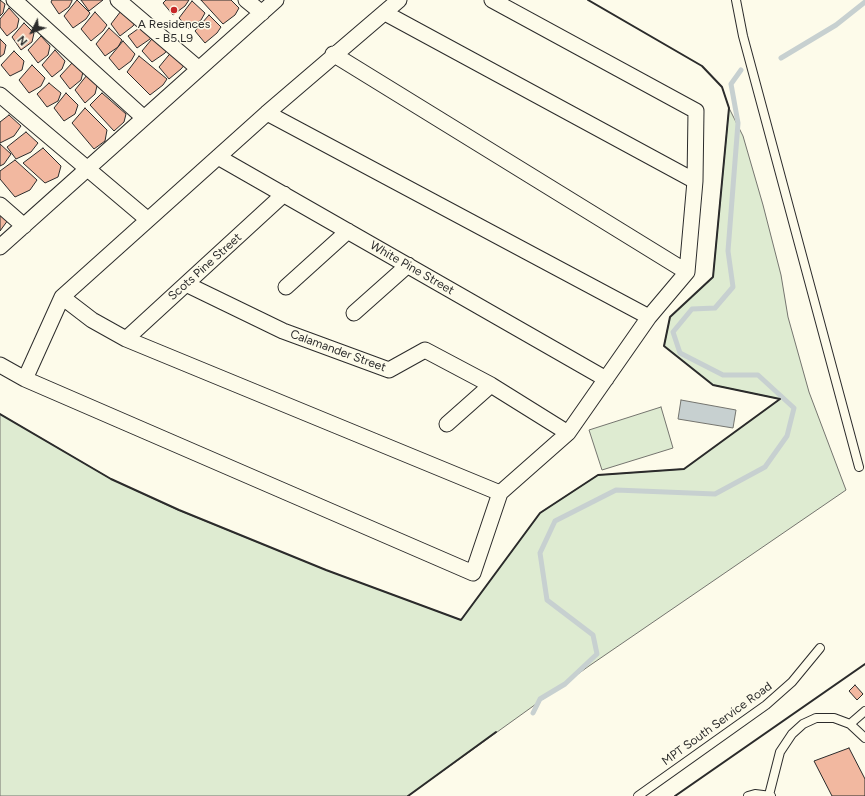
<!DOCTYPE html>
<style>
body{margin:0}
#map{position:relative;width:865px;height:796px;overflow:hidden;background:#fdfbea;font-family:Figtree,sans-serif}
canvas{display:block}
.north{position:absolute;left:12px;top:12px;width:40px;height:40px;-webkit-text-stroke:3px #fdfbea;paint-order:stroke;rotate:228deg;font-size:11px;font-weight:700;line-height:16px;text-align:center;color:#2b2b2b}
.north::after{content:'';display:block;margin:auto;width:14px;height:18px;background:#2b2b2b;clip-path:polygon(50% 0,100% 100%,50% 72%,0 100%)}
</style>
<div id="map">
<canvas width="865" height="796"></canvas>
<div class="north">N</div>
</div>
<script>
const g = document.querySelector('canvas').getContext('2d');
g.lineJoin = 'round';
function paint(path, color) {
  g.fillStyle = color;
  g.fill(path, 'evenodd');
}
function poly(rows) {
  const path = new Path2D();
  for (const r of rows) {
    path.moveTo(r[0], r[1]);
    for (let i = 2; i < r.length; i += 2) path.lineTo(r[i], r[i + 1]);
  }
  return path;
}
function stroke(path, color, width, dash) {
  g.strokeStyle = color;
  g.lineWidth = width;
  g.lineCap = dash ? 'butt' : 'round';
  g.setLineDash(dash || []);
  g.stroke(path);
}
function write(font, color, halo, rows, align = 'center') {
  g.font = font + ' Figtree,sans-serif';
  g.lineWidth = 3;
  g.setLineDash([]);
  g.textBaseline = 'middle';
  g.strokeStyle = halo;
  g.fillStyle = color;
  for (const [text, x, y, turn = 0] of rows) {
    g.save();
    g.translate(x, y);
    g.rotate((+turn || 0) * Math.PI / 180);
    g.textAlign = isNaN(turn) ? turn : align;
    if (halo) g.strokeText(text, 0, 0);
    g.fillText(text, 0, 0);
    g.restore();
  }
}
const green = poly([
 [729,108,743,136,763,205,781,275,788,317,809,392,846,490,589,666,408,796,0,796,0,414,111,479,178,510,326,570,461,620,540,513,598,475,684,469,780,399,713,385,664,346,670,317,713,277,729,108],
 [661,407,673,448,602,470,589,430,661,407]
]);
paint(green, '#deebd1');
stroke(green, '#74746e', 1);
const water = poly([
 [681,400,736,410,733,428,678,419,681,400]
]);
paint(water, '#c7d0d0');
stroke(water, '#74746e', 1);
stroke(poly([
 [781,58,836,25,865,2],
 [533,713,540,699,565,684,597,654,593,635,547,600,540,553,555,521,616,490,715,494,765,467,787,436,794,408,758,375,723,375,680,353,673,332,692,309,715,308,733,287,728,251,738,123,731,84,741,70]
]), '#c7d0d0', 5);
const building = poly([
 [0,0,5,4,3,13,0,16,0,0],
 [52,0,72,0,72,1,69,7,59,14,51,2,52,0],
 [77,0,90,13,86,19,73,28,64,16,77,0],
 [81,0,103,0,89,11,81,0],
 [166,0,189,0,185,6,173,15,163,3,166,0],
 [201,0,231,0,239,8,235,15,223,24,201,0],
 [192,1,205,13,201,20,189,29,179,18,192,1],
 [124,7,137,20,133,26,120,36,111,24,124,7],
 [9,8,19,19,17,28,7,36,0,27,0,19,9,8],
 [95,12,107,25,103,31,91,41,81,29,95,12],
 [209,15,221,27,217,33,205,43,195,31,209,15],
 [24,23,34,33,32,42,21,50,12,37,24,23],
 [142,26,154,33,150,39,137,48,128,36,142,26],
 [109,28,122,40,118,47,105,56,96,44,109,28],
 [156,34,169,47,165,53,152,62,142,51,156,34],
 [41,36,50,46,48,55,38,63,28,50,41,36],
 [0,39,6,45,4,54,0,57,0,39],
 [123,41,135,54,131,61,119,70,109,58,123,41],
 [55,50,65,61,62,69,52,77,42,65,55,50],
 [173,50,186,63,181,69,169,79,159,67,173,50],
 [14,51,24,61,22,70,10,76,1,65,14,51],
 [139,56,167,79,163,85,150,95,127,72,139,56],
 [73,62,83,72,81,80,70,89,60,76,73,62],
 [32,65,45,78,41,86,29,93,19,80,32,65],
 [87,75,97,86,95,94,85,103,75,90,87,75],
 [49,83,61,93,58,101,47,107,37,94,49,83],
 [66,93,78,105,75,114,64,121,54,108,66,93],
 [102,93,126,114,124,122,114,131,90,105,102,93],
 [85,108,107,130,105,141,94,149,72,123,85,108],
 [9,115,21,126,14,136,0,143,0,122,9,115],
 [26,132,38,143,31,152,16,159,7,147,26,132],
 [0,144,11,154,4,164,0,166,0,144],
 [43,148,61,166,58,177,45,183,23,163,43,148],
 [15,160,37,180,30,190,15,197,0,179,0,171,15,160],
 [0,213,8,220,0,231,0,213],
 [855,685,863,694,857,700,849,691,855,685],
 [849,748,865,779,865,796,832,796,814,761,849,748]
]);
paint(building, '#f2b8a0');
stroke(building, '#2b2b2b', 1);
const lane = poly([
 [736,0,743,36,859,467],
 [850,724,865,711],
 [769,795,780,752,792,734,803,724,816,718,834,718,850,724,865,738],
 [638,796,766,705,792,682,820,648],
 [748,796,755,794,771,796]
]);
const street = poly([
 [14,0,144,118],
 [118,0,199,69],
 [246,0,262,13],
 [385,13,695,181],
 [333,54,687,272],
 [0,95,147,219],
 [267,113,649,317],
 [218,157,606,379],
 [0,205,24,226],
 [0,247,276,0],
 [186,284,283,331,389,370,425,350,491,385,568,433],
 [286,287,348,231],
 [62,297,92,320,126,339,500,493],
 [354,313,408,265],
 [126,339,284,194],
 [0,365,25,379,62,297,267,113,399,0],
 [25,379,473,573,500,493,568,433,649,317,687,272,695,181,696,111,492,0],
 [447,424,491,385]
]);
stroke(lane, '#2b2b2b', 10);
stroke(street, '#2b2b2b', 17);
stroke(lane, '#fdfbea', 8);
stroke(street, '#fdfbea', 15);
stroke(poly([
 [0,414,111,479,179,510,326,570,461,620,540,513,598,475,684,469,780,399,713,385,664,346,670,317,713,277,729,108,722,87,702,66,588,0],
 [408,796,496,732],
 [675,796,865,664]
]), '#2b2b2b', 2);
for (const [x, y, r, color] of [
 [174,10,4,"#c62828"]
]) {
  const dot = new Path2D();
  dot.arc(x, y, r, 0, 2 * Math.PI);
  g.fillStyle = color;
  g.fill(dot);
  stroke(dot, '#fdfbea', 1.5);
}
write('12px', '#2b2b2b', '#fdfbea', [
 ["A Residences",174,24],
 ["- B5 L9",174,38]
]);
write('12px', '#2b2b2b', '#fdfbea', [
 ["Scots Pine Street",205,267,-42],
 ["White Pine Street",412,268,30],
 ["Calamander Street",338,351,20],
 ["MPT South Service Road",717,724,-36]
]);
</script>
